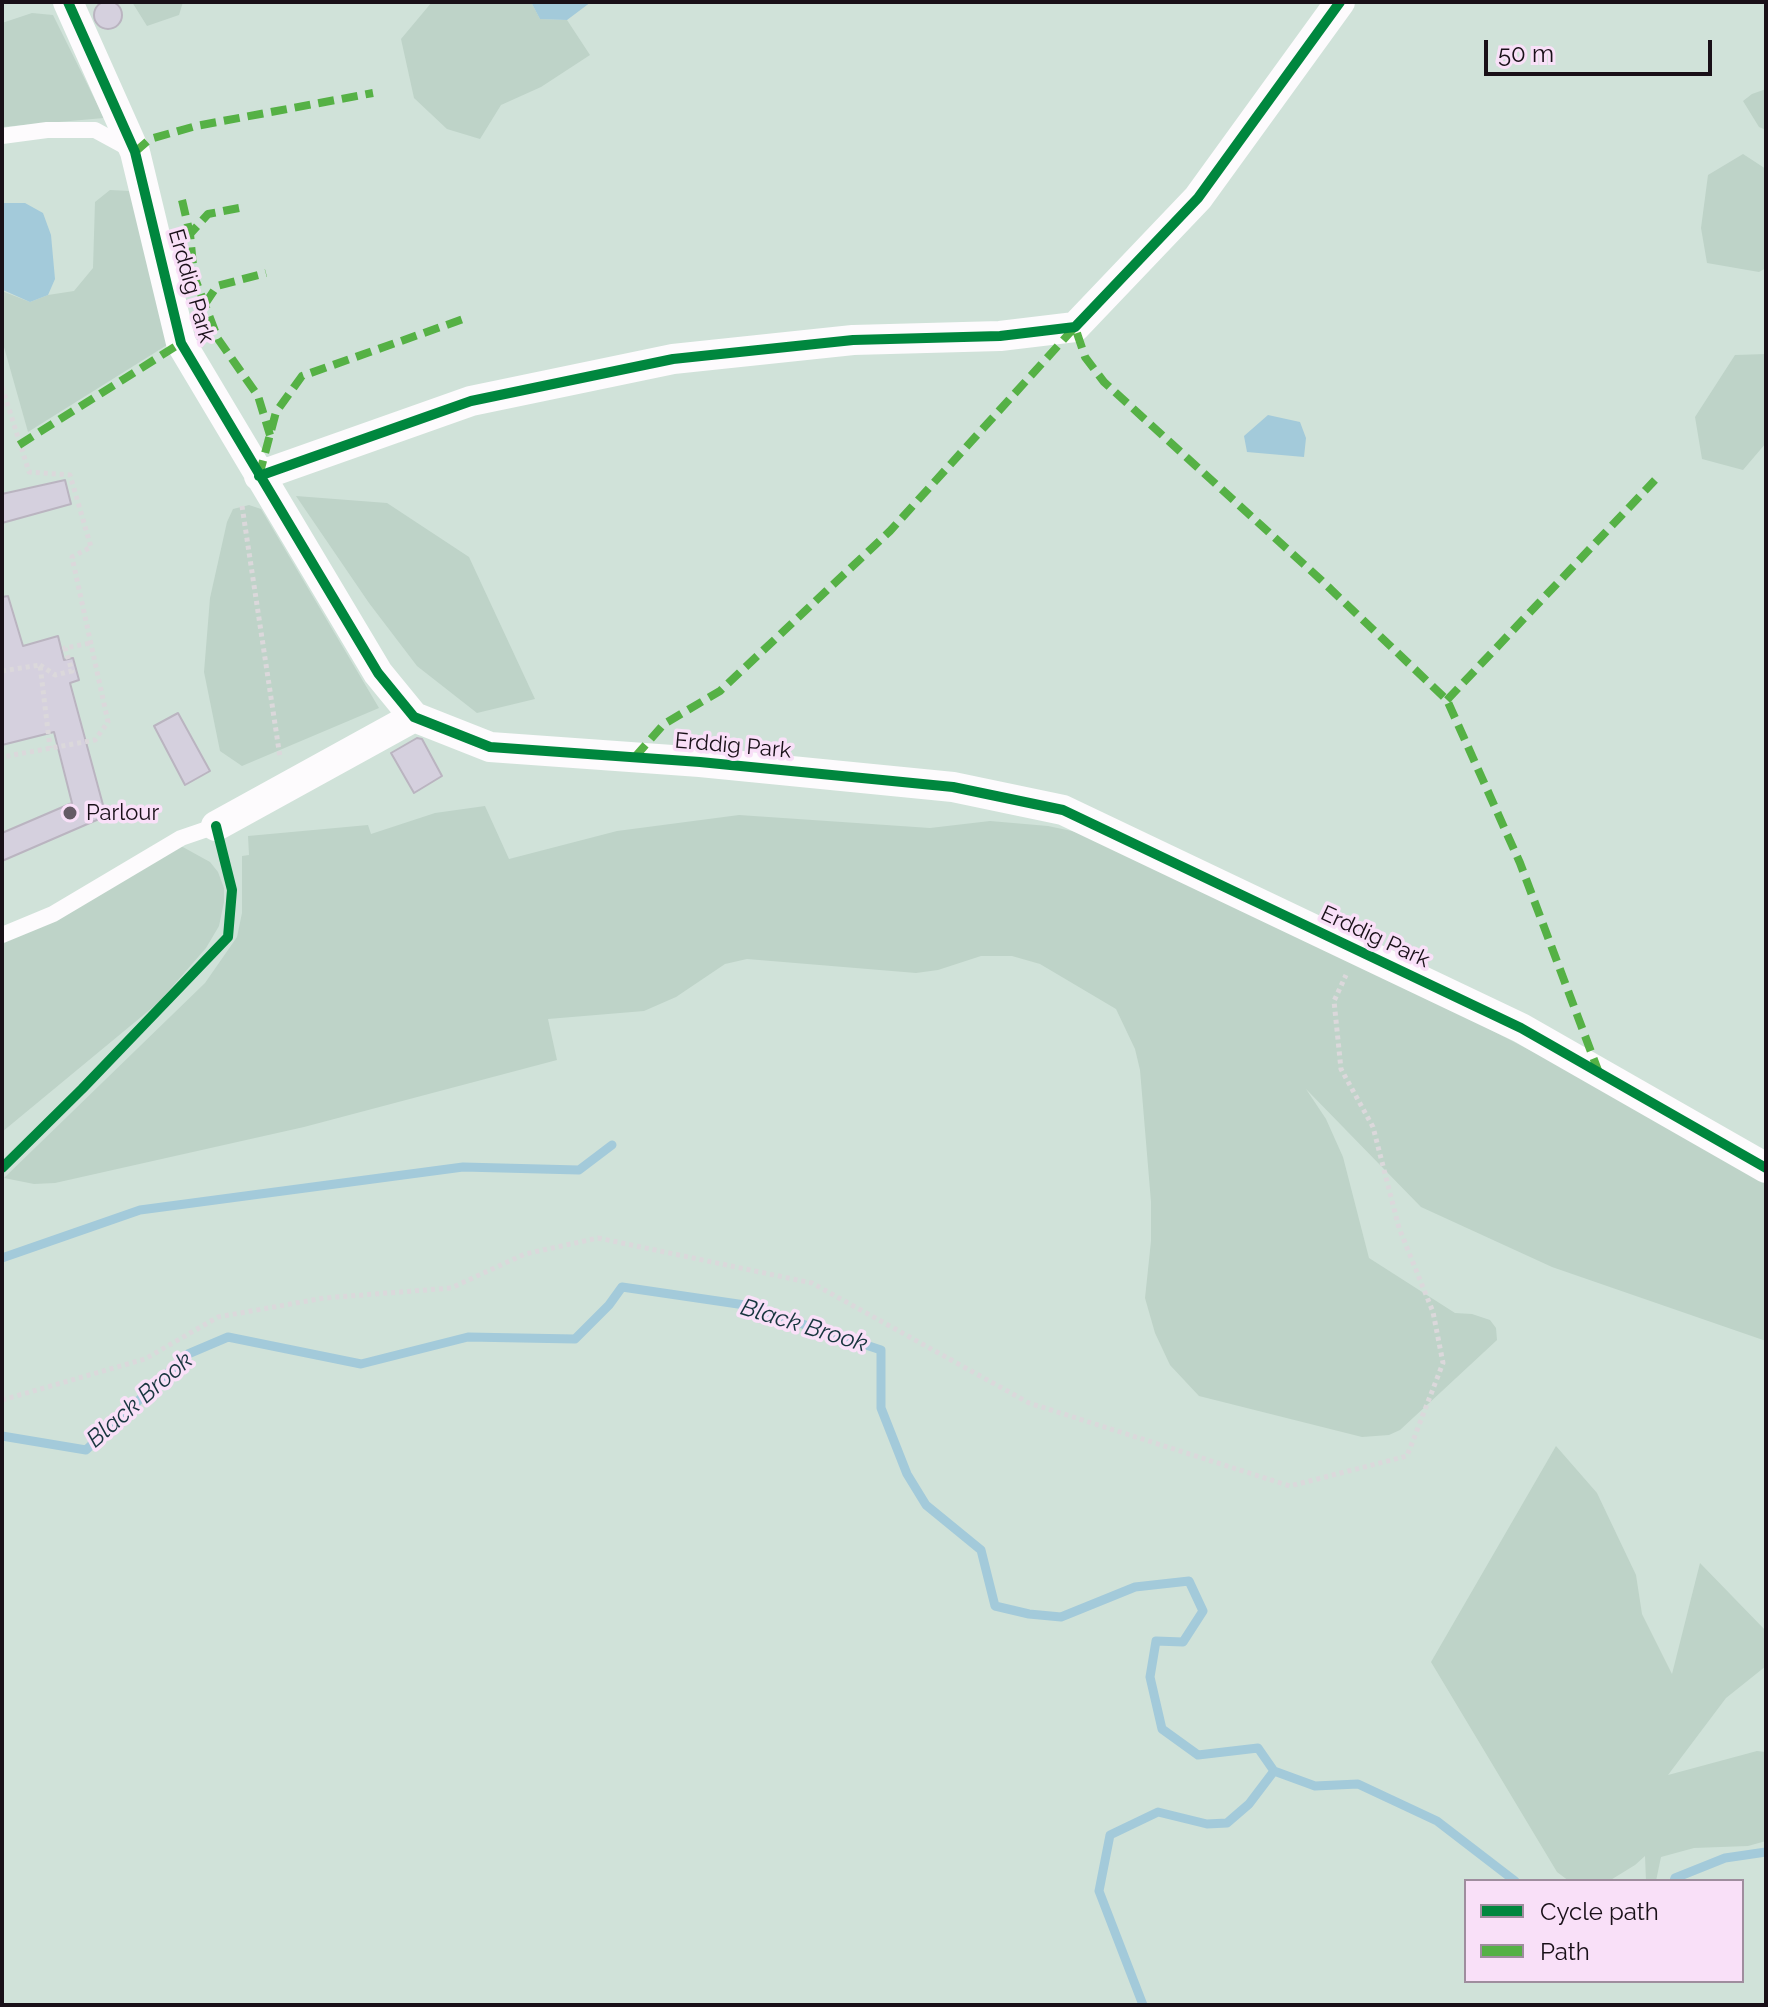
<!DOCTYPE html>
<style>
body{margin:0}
#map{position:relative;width:1768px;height:2007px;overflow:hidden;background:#f3e6f3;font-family:Raleway,sans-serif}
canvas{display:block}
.frame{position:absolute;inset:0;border:4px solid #191018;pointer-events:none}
.legend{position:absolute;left:1464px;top:1879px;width:280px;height:104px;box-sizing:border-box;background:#f9e0f8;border:2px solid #9f8d9e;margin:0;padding:10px 14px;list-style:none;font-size:24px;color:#191018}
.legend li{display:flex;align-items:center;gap:16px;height:40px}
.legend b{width:40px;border:2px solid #9f8d9e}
.scale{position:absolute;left:1484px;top:40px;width:228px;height:36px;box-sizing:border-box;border:4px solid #191018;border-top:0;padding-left:10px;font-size:24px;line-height:28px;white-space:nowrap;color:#191018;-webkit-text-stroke:6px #f9e0f8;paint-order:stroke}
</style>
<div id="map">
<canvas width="1768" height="2007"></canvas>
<div class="frame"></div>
<ul class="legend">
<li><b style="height:10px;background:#00873e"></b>Cycle path</li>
<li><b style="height:10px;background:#55b145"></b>Path</li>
</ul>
<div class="scale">50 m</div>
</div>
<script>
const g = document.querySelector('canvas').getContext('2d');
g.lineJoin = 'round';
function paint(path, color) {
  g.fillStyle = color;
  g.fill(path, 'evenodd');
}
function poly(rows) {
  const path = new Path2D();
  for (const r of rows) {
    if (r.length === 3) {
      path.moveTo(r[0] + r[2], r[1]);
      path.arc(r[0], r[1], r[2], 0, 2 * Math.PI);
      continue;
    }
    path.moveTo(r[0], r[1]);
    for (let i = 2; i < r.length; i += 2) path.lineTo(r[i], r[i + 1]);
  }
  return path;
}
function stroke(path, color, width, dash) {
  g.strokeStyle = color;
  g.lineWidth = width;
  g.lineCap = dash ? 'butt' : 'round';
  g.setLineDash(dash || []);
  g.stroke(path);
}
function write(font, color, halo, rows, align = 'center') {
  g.font = font + ' Raleway,sans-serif';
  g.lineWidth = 7;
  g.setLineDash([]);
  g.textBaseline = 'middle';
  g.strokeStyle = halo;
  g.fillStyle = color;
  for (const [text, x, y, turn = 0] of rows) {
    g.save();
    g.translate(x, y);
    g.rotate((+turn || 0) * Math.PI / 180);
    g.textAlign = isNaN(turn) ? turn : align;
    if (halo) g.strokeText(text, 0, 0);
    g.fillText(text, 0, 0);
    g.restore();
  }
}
paint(poly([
 [2,2,1766,2,1766,2005,2,2005],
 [1466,1881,1742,1881,1742,1981,1466,1981]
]), '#d0e2d9');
paint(poly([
 [132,2,183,2,179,15,147,26],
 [432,2,531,2,540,19,567,20,590,55,541,87,501,105,480,139,447,129,414,98,401,39],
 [32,13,53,15,104,118,2,127,2,23],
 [1766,89,1766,130,1759,127,1743,101,1752,94],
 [1743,154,1766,169,1766,268,1759,272,1707,263,1701,228,1708,175],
 [110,190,130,191,167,345,28,432,2,340,2,291,30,302,48,295,74,291,93,268,95,202],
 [1766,354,1766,443,1743,470,1702,459,1695,417,1735,355],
 [296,496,387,503,469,557,535,699,477,713,417,666,369,603],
 [249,505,261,509,379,708,242,766,220,751,204,672,210,598,227,522,233,509],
 [485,806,509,859,617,831,739,815,930,828,990,821,1048,826,1086,834,1455,1011,1766,1174,1766,1341,1552,1267,1421,1207,1306,1089,1326,1119,1343,1157,1369,1258,1455,1313,1472,1314,1490,1320,1496,1328,1497,1340,1400,1430,1389,1435,1362,1437,1199,1396,1170,1365,1155,1333,1145,1298,1151,1241,1151,1202,1140,1070,1135,1049,1116,1009,1040,964,1012,956,981,956,938,970,916,973,747,959,725,964,676,997,644,1011,548,1019,557,1060,304,1127,55,1183,34,1184,4,1178,205,983,237,937,242,913,242,856,249,855,248,836,368,825,371,834,435,813],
 [181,846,210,862,218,872,224,888,224,902,219,926,206,948,158,1003,2,1132,2,941],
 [1556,1446,1597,1493,1636,1575,1642,1614,1672,1674,1700,1563,1766,1631,1766,1666,1726,1698,1668,1775,1757,1751,1766,1752,1766,1841,1748,1846,1694,1848,1661,1857,1656,1881,1646,1881,1645,1856,1635,1865,1609,1881,1569,1881,1557,1872,1431,1662]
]), '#bed3c8');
paint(poly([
 [531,2,591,2,567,20,540,19],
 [3,203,25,203,43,213,51,235,55,279,48,295,30,302,3,290],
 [1268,415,1300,422,1306,438,1304,457,1247,452,1244,436]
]), '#a3cada');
stroke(poly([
 [2,1258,140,1210,463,1167,579,1170,612,1145],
 [2,1436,86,1450,188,1354,228,1337,361,1364,468,1337,575,1339,609,1305,622,1287,745,1305,881,1350,881,1408,907,1474,926,1505,981,1550,995,1606,1029,1614,1061,1617,1135,1587,1189,1581,1203,1611,1183,1642,1156,1641,1150,1677,1162,1729,1198,1755,1258,1748,1274,1771,1315,1786,1358,1784,1437,1821,1515,1881],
 [1674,1881,1675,1878,1725,1858,1766,1852],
 [1143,2005,1099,1891,1110,1835,1158,1812,1207,1824,1227,1823,1249,1804,1274,1771]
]), '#a3cada', 9);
const building = poly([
 [108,15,14],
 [65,480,71,504,2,523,2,494,65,480],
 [8,596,23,646,58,636,64,660,73,658,79,680,70,683,106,816,2,861,2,833,72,803,54,732,2,745,2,597,8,596],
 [178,713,210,771,185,785,154,726,178,713],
 [417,738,422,739,442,776,414,793,391,753,417,738]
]);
paint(building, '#d5d0de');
stroke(building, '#bab4c0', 2);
stroke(poly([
 [2,387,29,472,70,475,91,547,72,557,108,722,95,740,2,757],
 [242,506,280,757],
 [40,665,55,675,72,671,65,648,91,643],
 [2,671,40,665,50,748],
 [2,1400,145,1359,218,1317,324,1298,451,1288,525,1254,598,1238,812,1283,1029,1403,1290,1486,1407,1456,1443,1363,1433,1312,1399,1228,1373,1127,1341,1069,1334,1001,1346,975]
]), '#dbd8db', 5, [4, 4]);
stroke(poly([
 [2,136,47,130,95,130,130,149],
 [2,935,53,914,181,838,216,826]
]), '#fdfbfd', 16);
stroke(poly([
 [68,2,135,152,181,343,378,673,414,717,490,747,700,762,953,787,1063,810,1521,1028,1766,1168],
 [259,476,471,401,673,359,853,340,1000,336,1075,327,1198,198,1340,2],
 [216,826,414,717]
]), '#fdfbfd', 30);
stroke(poly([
 [135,152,150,139,196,126,373,93],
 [182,200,190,234],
 [239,208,208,214,190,234,194,276,218,339,258,396,270,435],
 [205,304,217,286,266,273],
 [19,445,181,343],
 [259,476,276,412,302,376,469,317],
 [1447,700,1655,480],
 [635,757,664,724,720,691,890,531,1075,327,1085,357,1104,382,1320,579,1447,700,1520,863,1599,1073]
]), '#55b145', 8, [16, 8]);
stroke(poly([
 [68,2,135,152,181,343,378,673,414,717,490,747,700,762,953,787,1063,810,1521,1028,1766,1168],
 [259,476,471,401,673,359,853,340,1000,336,1075,327,1198,198,1340,2],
 [2,1168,82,1089,228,937,232,890,216,826]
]), '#00873e', 10);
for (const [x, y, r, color] of [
 [70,813,8,"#655b65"]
]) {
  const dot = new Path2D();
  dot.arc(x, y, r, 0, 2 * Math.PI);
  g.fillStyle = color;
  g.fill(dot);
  stroke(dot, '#f9e0f8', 3);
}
write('22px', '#191018', '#f9e0f8', [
 ["Erddig Park",191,286,74],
 ["Erddig Park",733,746,5],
 ["Erddig Park",1375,937,25]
]);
write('22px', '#191018', '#f9e0f8', [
 ["Parlour",86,813]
], 'left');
write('italic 24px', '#17353e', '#f9e0f8', [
 ["Black Brook",804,1326,17],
 ["Black Brook",140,1400,-41]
]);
</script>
